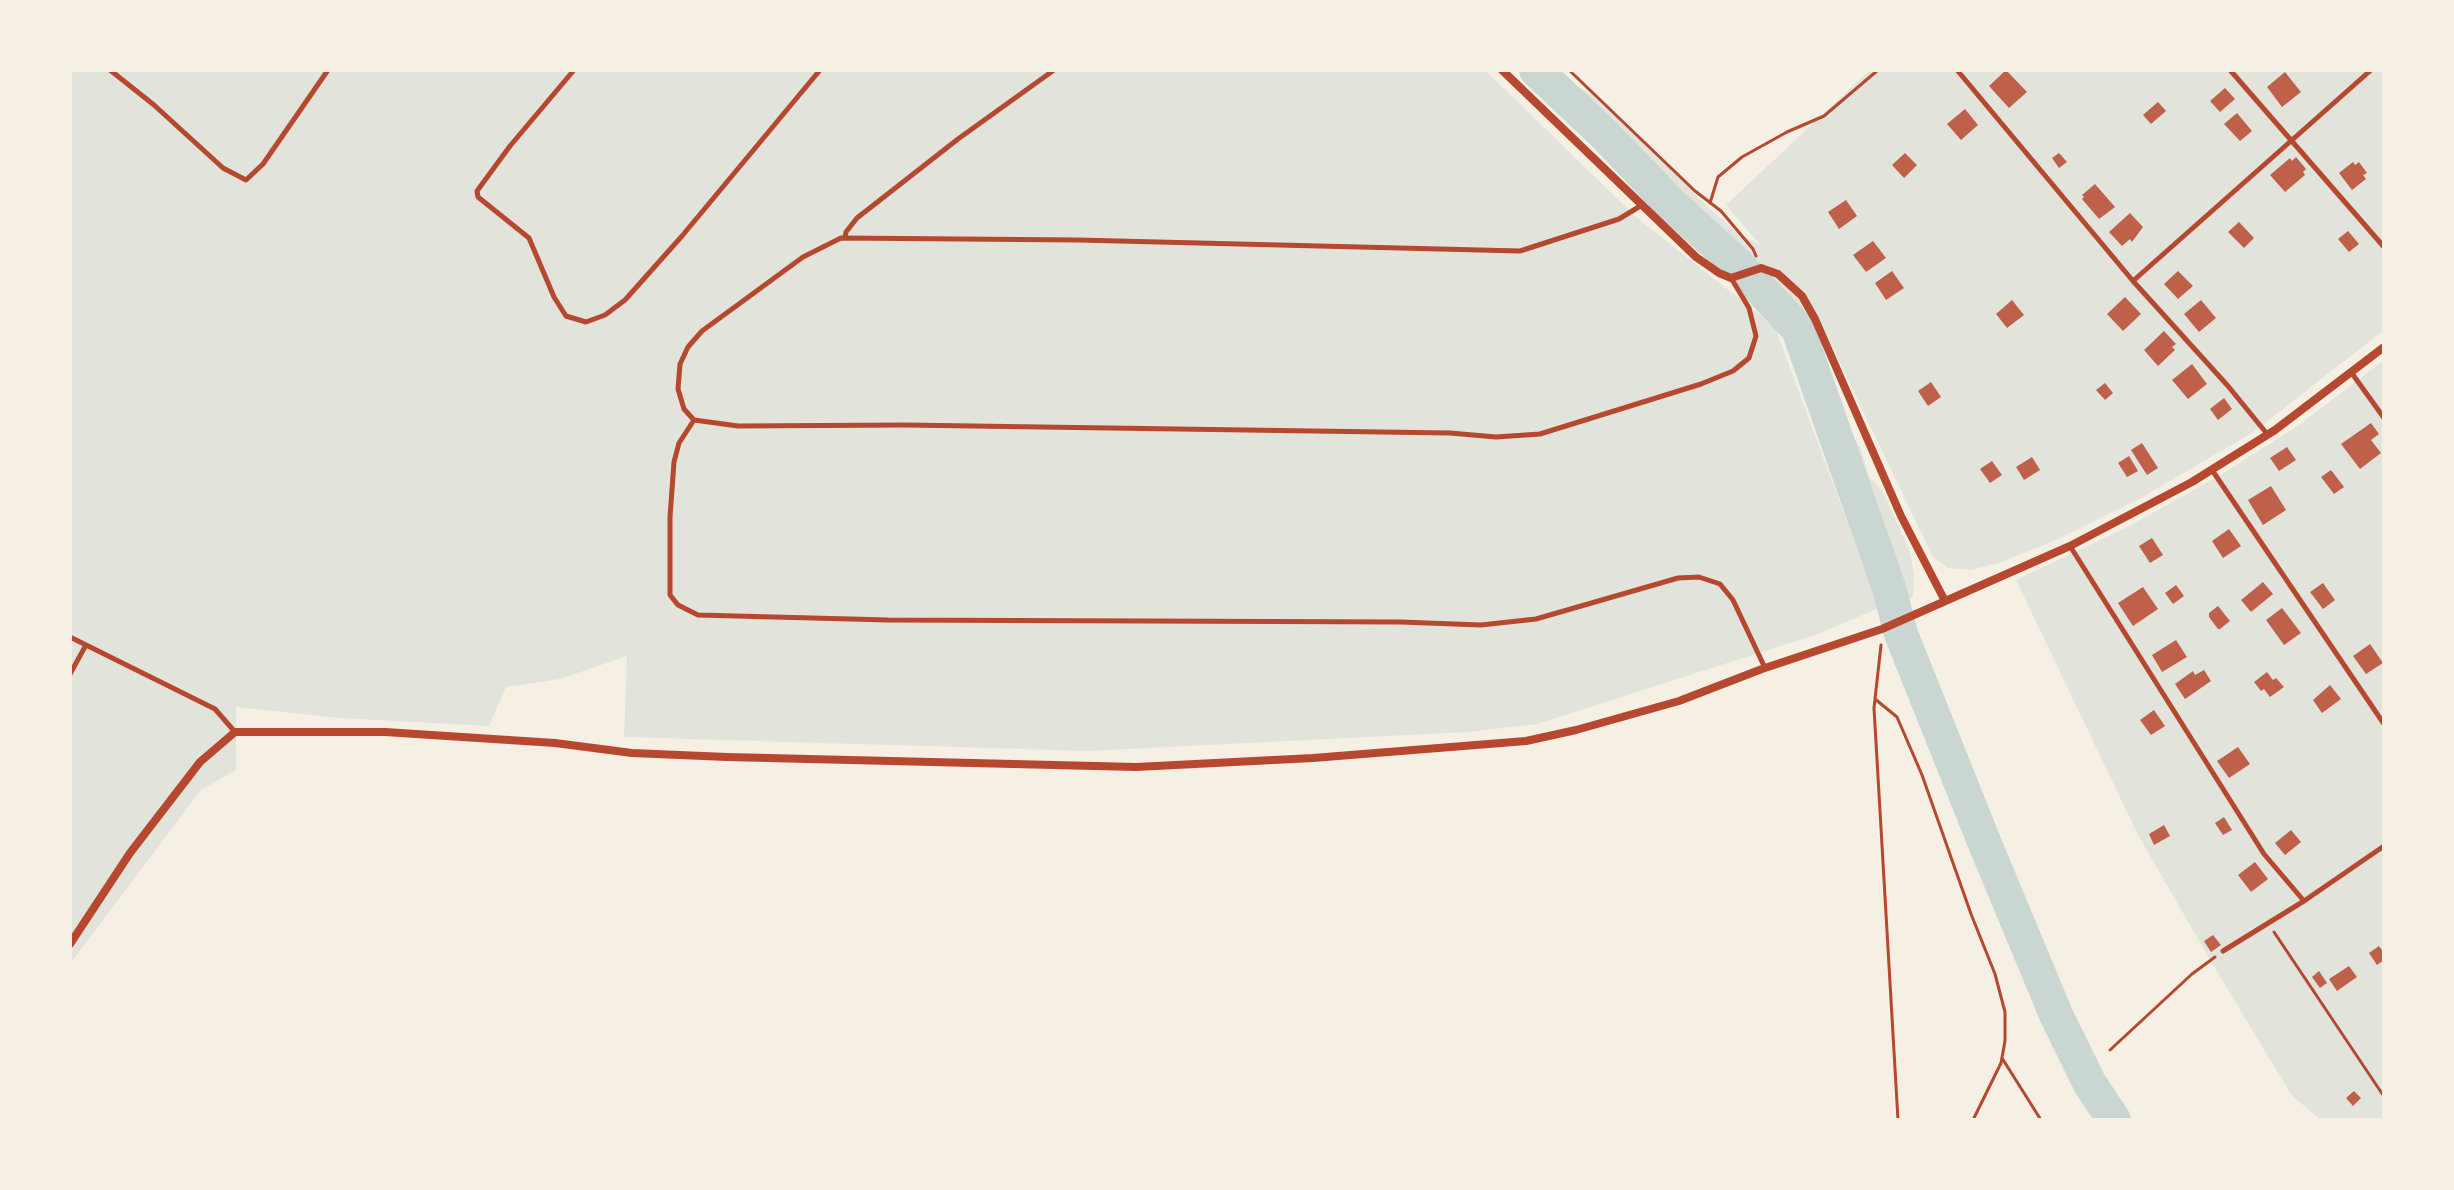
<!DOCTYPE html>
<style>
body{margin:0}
#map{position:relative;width:2454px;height:1190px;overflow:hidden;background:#f6efe4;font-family:"Roboto Condensed",sans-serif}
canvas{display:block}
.frame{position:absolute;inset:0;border:72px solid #f6efe4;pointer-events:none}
</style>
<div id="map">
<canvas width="2454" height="1190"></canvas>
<div class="frame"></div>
</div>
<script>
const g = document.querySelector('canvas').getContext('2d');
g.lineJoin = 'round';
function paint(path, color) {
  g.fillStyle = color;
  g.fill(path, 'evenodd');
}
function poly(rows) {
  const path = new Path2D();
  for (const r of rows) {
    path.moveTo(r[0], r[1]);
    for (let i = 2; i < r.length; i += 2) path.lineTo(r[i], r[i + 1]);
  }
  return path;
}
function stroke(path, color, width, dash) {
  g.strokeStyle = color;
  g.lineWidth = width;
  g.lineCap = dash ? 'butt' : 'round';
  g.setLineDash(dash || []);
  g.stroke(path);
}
paint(poly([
 [70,70,1485,70,1636,217,1775,327,1879,608,1818,634,1537,724,1468,732,1089,751,624,737,627,656,560,679,506,687,489,726,338,718,236,707,236,770,201,790,70,964],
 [1520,70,1553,70,1560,78,1591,94,1679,174,1695,191,1693,193,1736,232,1761,246,1726,205,1870,70,2384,70,2384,330,2252,433,2141,498,2058,539,1999,563,1971,570,1948,568,1933,557,1826,334,1811,309,1816,334,1814,363,1834,384,1844,406,1845,424,1861,449,1869,477,1882,490,1909,549,1914,574,1913,598,1886,602,1878,590,1875,567,1842,478,1827,454,1804,390,1787,327,1751,299,1741,273,1659,211,1636,179,1612,163],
 [2384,360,2384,1120,2321,1120,2292,1096,2209,958,2138,835,2016,580,2131,525,2222,474,2299,425]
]), '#e2e4dc');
stroke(poly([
 [1536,70,1606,136,1669,202,1736,263,1798,329,1889,588,1901,634,1985,844,2057,1017,2090,1084,2114,1120]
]), '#c9d6d2', 34);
paint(poly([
 [2006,70,2027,92,2009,108,1989,86],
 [2285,72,2301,92,2282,107,2267,87],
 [2225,88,2235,99,2220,112,2210,101],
 [2158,102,2166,111,2151,124,2143,115],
 [1965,109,1978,125,1961,140,1947,124],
 [2237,113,2252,131,2240,141,2224,124],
 [1905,153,1917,165,1904,178,1892,165],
 [2059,153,2067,162,2059,168,2052,158],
 [2296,157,2306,169,2303,172,2305,175,2285,192,2270,175,2290,158,2292,161],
 [2353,162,2355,165,2359,162,2367,173,2363,175,2366,179,2352,190,2339,173],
 [2095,184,2115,207,2099,219,2082,199,2084,197,2082,195],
 [1846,200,1857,216,1839,229,1828,212],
 [2130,213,2143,227,2132,242,2130,239,2122,246,2109,232],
 [2239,222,2254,238,2244,248,2228,232],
 [2348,231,2359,244,2349,252,2338,239],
 [1873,241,1886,258,1866,272,1853,255],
 [1892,271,1904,288,1886,300,1875,283],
 [2178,271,2193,286,2178,299,2164,284],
 [2125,297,2141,314,2123,331,2107,314],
 [2012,300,2024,315,2007,328,1996,314],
 [2201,300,2216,318,2199,332,2184,314],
 [2164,331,2176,344,2172,347,2175,350,2158,366,2144,350],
 [2192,364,2207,384,2188,399,2172,380],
 [1931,382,1941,397,1928,406,1918,391],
 [2105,383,2113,393,2105,400,2096,390],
 [2224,398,2232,409,2218,420,2210,409],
 [2371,423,2379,434,2371,440,2381,453,2360,469,2341,444],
 [2142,443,2158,468,2147,475,2131,450],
 [2287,447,2296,460,2279,471,2270,458],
 [2129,456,2138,471,2127,477,2118,463],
 [2032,457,2040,470,2024,480,2016,467],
 [1992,461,2002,475,1990,483,1980,469],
 [2331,470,2344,487,2334,494,2321,477],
 [2271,486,2286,510,2263,525,2248,500],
 [2229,529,2241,546,2223,558,2212,541],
 [2152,538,2163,555,2150,563,2139,546],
 [2263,582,2273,594,2251,612,2241,600],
 [2323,583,2335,600,2323,609,2310,592],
 [2176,585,2184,596,2173,604,2165,593],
 [2143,587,2158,609,2133,626,2118,603],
 [2218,606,2230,621,2220,629,2218,629,2209,617,2209,613],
 [2282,608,2301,633,2284,645,2266,620],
 [2176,640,2187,657,2162,672,2152,655],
 [2370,644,2383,663,2366,674,2353,656],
 [2204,670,2211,681,2185,699,2175,684,2193,671,2195,675],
 [2267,672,2273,680,2276,678,2284,687,2270,697,2264,689,2261,691,2254,682],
 [2330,685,2341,699,2322,713,2313,700],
 [2154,710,2165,726,2151,735,2140,720],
 [2238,747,2250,764,2229,778,2217,761],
 [2224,817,2232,830,2223,835,2215,823],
 [2164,825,2170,836,2154,845,2149,834],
 [2291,830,2301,842,2285,855,2275,843],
 [2255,862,2268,879,2251,892,2238,875],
 [2213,935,2221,945,2211,952,2204,941],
 [2379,946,2384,953,2384,960,2377,965,2369,953],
 [2349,966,2357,977,2337,991,2329,979],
 [2319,971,2327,983,2320,988,2312,977],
 [2354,1091,2361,1098,2353,1106,2346,1098]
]), '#bf614a');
stroke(poly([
 [1569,70,1695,191,1721,211,1753,249,1756,256],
 [1710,203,1718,177,1742,157,1787,132,1824,116,1878,70],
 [1881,645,1874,708,1898,1120],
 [1875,699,1897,717,1922,775,1971,914,1995,974,2005,1012,2005,1041,2001,1063,1973,1120],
 [2274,932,2383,1095],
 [2110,1050,2192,974,2215,957],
 [2002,1058,2041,1120]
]), '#b5482f', 3);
stroke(poly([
 [110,70,154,105,223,168,246,180,263,164,328,70],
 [574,70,510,146,477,191,478,197,529,238,554,297,566,316,586,322,605,315,625,300,682,236,820,70],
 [1957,70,2133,281,2228,386,2268,435],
 [2230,70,2384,247],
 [1642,205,1619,219,1520,251,1078,240,841,238,803,257,702,331,688,347,680,364,678,389,684,409,694,420,738,426,905,425,1450,433,1496,437,1540,434,1701,384,1733,371,1749,358,1756,336,1749,308,1731,278],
 [845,238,846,232,857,218,958,139,1054,70],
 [2133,281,2371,70],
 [2351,372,2384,418],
 [694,420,679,443,674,462,670,517,670,595,678,605,698,615,888,620,1401,622,1481,625,1536,619,1678,578,1699,577,1720,584,1733,600,1765,668],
 [2212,470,2384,724],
 [2070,546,2264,854,2304,901],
 [70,637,215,709,235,732],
 [70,674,86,645],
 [2223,951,2304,901,2384,846]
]), '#b5482f', 5);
stroke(poly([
 [1502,70,1696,257,1719,273,1731,278,1761,268,1778,274,1802,296,1815,319,1901,516,1945,601],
 [70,944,130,853,200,762,235,732,385,732,555,743,632,753,727,757,1136,767,1313,758,1526,741,1576,730,1679,701,1762,669,1882,629,2070,546,2192,482,2275,430,2384,347]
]), '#b5482f', 8);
</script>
